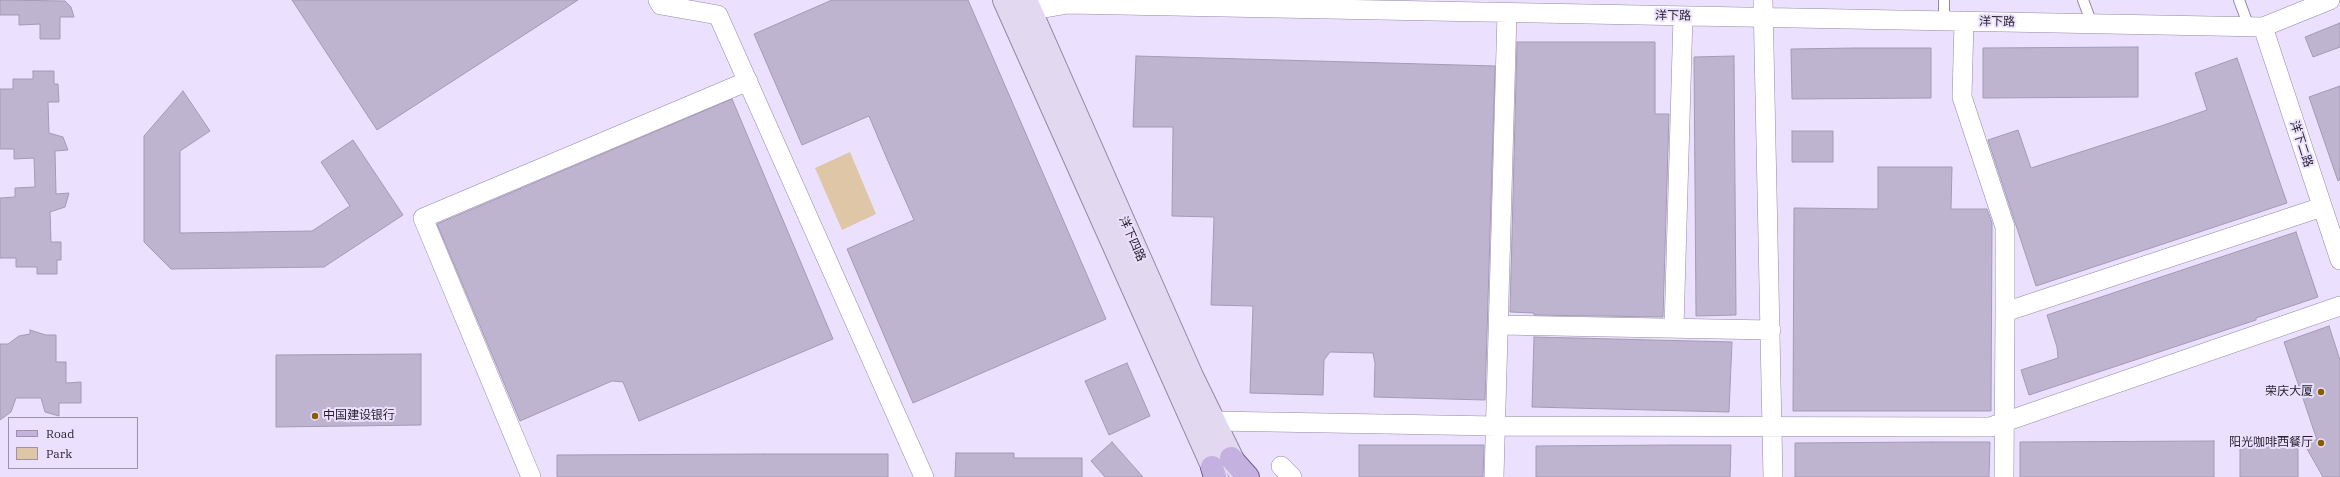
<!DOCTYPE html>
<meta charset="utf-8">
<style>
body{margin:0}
#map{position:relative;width:2340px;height:477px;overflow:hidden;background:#ebe1fe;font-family:"IBM Plex Serif",serif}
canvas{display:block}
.legend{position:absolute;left:8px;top:417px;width:130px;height:52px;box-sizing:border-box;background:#ebe1fe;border:1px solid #9b93a9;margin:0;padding:5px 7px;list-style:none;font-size:12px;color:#231f29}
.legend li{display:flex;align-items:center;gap:8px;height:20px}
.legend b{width:20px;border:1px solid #9b93a9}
</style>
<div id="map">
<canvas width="2340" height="477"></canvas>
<ul class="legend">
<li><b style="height:5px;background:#c4b1e0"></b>Road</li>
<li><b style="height:11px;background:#dec6a7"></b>Park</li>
</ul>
</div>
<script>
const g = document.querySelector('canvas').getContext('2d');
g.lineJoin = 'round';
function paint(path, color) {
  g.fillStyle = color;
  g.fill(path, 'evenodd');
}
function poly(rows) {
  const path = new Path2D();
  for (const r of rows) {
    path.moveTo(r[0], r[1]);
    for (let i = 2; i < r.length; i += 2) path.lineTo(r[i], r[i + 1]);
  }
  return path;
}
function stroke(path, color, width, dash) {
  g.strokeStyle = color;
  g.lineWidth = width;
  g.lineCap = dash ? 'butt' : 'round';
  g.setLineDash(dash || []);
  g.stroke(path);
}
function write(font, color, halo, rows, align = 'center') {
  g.font = font + ' "IBM Plex Serif","Noto Sans SC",serif';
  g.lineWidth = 4;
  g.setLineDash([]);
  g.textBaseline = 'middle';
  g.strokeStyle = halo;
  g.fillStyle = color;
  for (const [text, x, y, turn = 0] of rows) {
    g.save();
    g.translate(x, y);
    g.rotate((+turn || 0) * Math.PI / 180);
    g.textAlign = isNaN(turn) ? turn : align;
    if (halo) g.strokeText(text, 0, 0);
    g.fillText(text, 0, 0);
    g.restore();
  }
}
paint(poly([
 [850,152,876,214,842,230,815,168]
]), '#dec6a7');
const building = poly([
 [0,0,65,1,71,7,74,17,60,17,60,39,40,39,40,24,19,25,19,15,0,15,0,0],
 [292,0,578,0,377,130,292,0],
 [832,0,968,0,1106,319,913,403,847,249,914,220,887,159,869,116,802,145,754,34,832,0],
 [2340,23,2340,47,2313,57,2305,37,2340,23],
 [1517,42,1655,42,1655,114,1669,114,1663,317,1534,315,1534,313,1510,312,1517,42],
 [2138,47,2138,97,1983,98,1983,48,2138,47],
 [1856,48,1931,48,1931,98,1792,99,1791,49,1856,48],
 [1136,56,1495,66,1485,400,1374,397,1375,363,1373,353,1330,352,1324,360,1323,395,1250,393,1253,306,1211,305,1214,217,1172,216,1173,127,1133,127,1136,56],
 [1734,56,1736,315,1696,316,1694,57,1734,56],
 [2237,58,2287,203,2036,286,1988,140,2018,130,2031,168,2161,126,2207,110,2195,73,2237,58],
 [33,71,54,71,54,84,58,84,59,102,48,102,49,133,63,137,68,150,55,151,56,194,69,193,65,207,50,212,51,242,61,242,61,260,57,260,57,274,37,274,37,267,16,267,16,258,0,258,0,198,15,197,15,188,35,187,34,158,14,159,14,149,0,149,0,89,13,89,13,79,33,79,33,71],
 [2340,86,2340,180,2338,181,2309,97,2340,86],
 [183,91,210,131,180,151,180,233,312,231,350,206,321,162,353,140,403,215,324,267,171,269,144,242,144,136,183,91],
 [732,99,833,339,639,421,623,382,612,381,520,421,437,224,732,99],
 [1792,131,1833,131,1833,162,1792,162,1792,131],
 [1878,167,1952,167,1951,209,1987,209,1992,223,1991,411,1793,411,1794,208,1878,209,1878,167],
 [2296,232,2318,297,2256,318,2256,320,2029,395,2021,370,2058,358,2057,347,2047,315,2296,232],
 [2329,326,2340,360,2340,477,2323,477,2302,440,2317,440,2284,342,2329,326],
 [30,330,46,335,56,335,56,362,66,362,66,383,81,382,81,403,59,403,59,416,45,412,41,398,16,398,11,412,0,420,0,344,8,344,19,336,30,334,30,330],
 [1534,337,1732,342,1729,412,1532,407,1534,337],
 [421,354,421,425,276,427,276,355,421,354],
 [1127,363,1150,416,1109,435,1085,381,1127,363],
 [2240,440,2298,440,2298,477,2240,477,2240,440],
 [2214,441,2214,477,2020,477,2020,442,2214,441],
 [1112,442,1143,477,1105,477,1091,461,1112,442],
 [1931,442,1990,442,1989,477,1795,477,1795,443,1931,442],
 [1359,445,1484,445,1483,477,1359,477,1359,445],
 [1672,445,1731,445,1730,477,1536,477,1536,446,1672,445],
 [956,453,1014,453,1014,458,1082,458,1082,477,955,477,956,453],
 [764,454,888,454,888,477,557,477,557,455,764,454]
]);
paint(building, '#beb4d0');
stroke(building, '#a49ab5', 1);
const lane = poly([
 [1944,0,1944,21],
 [2083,0,2092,24],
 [2239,0,2249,27]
]);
const street = poly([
 [658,0,661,5,718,15,924,477],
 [1763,0,1773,477],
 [1019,18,1039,9,1068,4,2263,27,2330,0],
 [1964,21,1962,97,2005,227,2005,312],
 [2263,27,2340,260],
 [1499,325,1771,330],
 [1674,328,1683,16],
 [1214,421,1496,426,1990,427,2340,306],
 [1281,466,1292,477],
 [531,477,423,218,748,81],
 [1494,477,1507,13],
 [2004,477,2005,312,2322,207]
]);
const secondary = poly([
 [1004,0,1217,477],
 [1026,0,1192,376,1240,474]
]);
const primary = poly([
 [1231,458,1248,477],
 [1212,467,1215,477]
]);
stroke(lane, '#9389a4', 12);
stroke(street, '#9389a4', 20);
stroke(secondary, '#9389a4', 24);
stroke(primary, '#725c92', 24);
stroke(lane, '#fff', 10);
stroke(street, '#fff', 19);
stroke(secondary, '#e2d8ef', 22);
stroke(primary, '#c4b1e0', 22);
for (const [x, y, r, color] of [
 [2321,392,4,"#8a5a00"],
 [315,416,4,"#8a5a00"],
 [2321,443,4,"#8a5a00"]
]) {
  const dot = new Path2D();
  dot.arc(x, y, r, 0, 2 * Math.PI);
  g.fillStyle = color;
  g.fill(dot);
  stroke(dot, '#ebe1fe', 1.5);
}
write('12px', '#231f29', '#ebe1fe', [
 ["洋下路",1673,16,1],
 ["洋下路",1997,22,1],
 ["洋下二路",2301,144,72],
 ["洋下四路",1132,239,66]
]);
write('12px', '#231f29', '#ebe1fe', [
 ["荣庆大厦",2313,392],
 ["中国建设银行",323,416,"left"],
 ["阳光咖啡西餐厅",2313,443]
], 'right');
</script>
